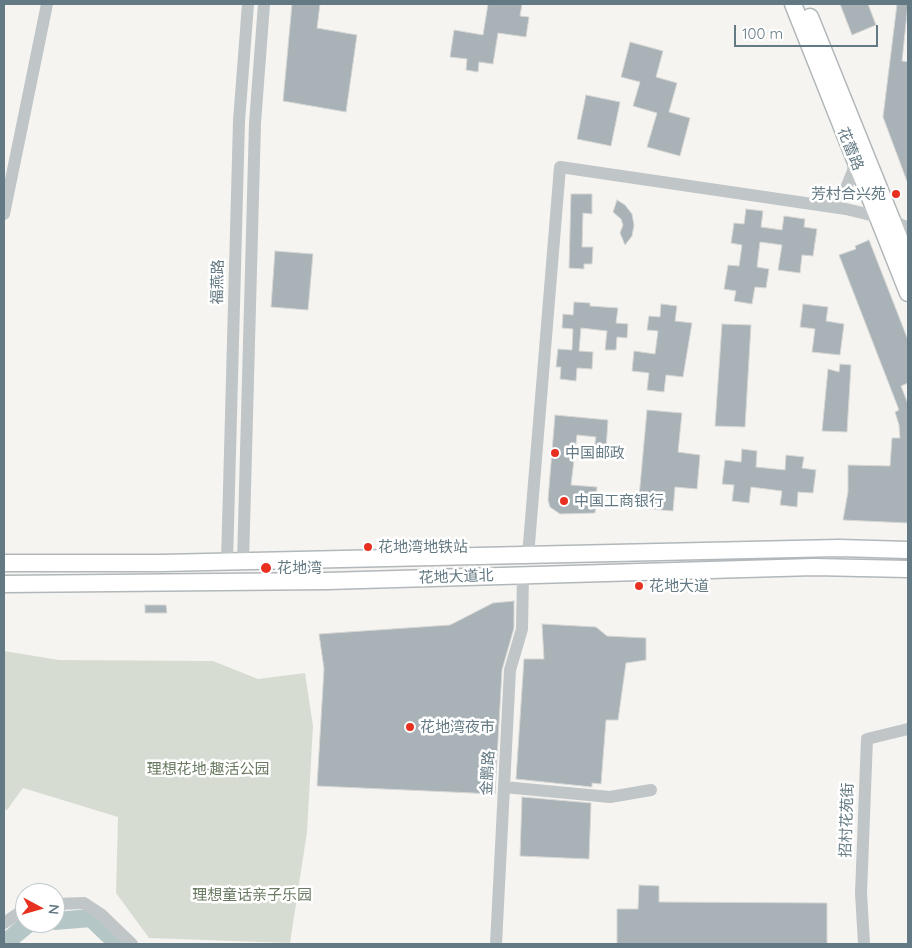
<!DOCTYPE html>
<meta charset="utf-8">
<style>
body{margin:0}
#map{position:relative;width:912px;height:948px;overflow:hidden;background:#f5f4f1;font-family:Quicksand,sans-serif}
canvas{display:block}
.frame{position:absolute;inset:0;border:5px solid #637983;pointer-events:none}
.north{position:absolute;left:15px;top:883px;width:50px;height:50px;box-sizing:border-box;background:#fff;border:1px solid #c1c9cd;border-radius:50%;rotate:96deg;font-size:14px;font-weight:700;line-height:20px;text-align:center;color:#637983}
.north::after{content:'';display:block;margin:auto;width:18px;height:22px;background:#e7301f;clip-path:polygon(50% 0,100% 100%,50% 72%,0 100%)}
.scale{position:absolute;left:734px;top:25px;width:144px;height:22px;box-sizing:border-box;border:2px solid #637983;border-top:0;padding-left:6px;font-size:15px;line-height:18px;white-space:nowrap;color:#637983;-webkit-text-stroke:4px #fff;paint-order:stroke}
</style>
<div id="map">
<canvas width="912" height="948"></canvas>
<div class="frame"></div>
<div class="north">N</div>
<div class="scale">100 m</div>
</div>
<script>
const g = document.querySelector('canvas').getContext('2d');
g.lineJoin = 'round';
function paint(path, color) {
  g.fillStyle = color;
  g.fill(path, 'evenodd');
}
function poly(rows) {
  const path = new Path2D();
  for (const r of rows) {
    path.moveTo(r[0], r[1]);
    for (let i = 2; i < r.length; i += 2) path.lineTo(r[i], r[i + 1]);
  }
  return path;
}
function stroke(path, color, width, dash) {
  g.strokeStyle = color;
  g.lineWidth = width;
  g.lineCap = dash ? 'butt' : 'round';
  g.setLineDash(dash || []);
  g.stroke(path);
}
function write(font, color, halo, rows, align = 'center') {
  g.font = font + ' Quicksand,"Noto Sans SC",sans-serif';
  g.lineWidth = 5;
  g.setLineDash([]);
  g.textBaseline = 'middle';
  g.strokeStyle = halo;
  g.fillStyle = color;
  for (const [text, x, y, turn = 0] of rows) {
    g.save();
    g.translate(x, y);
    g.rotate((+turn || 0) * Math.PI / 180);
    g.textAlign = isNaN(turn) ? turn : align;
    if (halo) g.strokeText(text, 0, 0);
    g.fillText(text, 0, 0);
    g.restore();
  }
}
paint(poly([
 [4,651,59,660,213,661,258,679,305,673,313,726,307,832,290,943,149,938,116,893,118,817,23,788,7,810,4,809]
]), '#d7dcd2');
stroke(poly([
 [55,921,91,918,118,944],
 [4,944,29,923]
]), '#b5c6c7', 18);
const building = poly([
 [292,4,320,4,317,28,357,35,346,112,283,101,292,4],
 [488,4,522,4,520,16,529,17,526,37,498,33,493,64,479,62,478,72,466,70,467,59,450,57,454,30,483,35,488,4],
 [840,4,868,4,876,25,852,35,840,4],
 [897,4,908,4,902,61,908,62,908,184,883,117,897,4],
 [630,42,663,51,656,77,677,83,669,112,690,118,680,156,647,147,657,113,633,106,640,82,621,77,630,42],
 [586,95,620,102,611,146,577,139,586,95],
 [571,194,592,194,592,214,583,213,582,247,593,247,592,264,584,264,584,269,569,268,571,194],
 [617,200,625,205,632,214,634,225,632,236,625,245,620,233,623,225,621,219,613,212,617,200],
 [746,209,763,211,761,227,782,230,784,216,805,219,804,227,817,229,813,256,802,255,800,273,778,270,782,245,760,242,757,267,769,269,766,288,755,287,752,304,734,301,736,291,724,289,728,265,739,266,742,245,731,243,734,223,744,224,746,209],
 [869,240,908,340,908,383,901,386,908,404,908,523,843,520,848,492,848,465,890,466,892,438,900,438,899,425,895,412,899,410,839,255,856,249,855,246,869,240],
 [275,251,313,254,308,310,271,307,275,251],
 [574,302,590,303,590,306,618,308,616,323,628,324,627,338,617,337,616,350,605,350,607,331,581,328,579,351,593,352,592,369,577,368,576,381,560,379,561,367,556,367,558,349,572,350,573,329,562,328,563,314,573,315,574,302],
 [661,304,677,306,675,321,692,323,683,377,666,375,664,392,647,390,649,373,632,371,634,351,655,354,658,331,647,330,649,316,660,317,661,304],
 [803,304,828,307,826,321,844,324,840,355,812,352,815,329,800,327,803,304],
 [722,324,751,325,745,427,715,426,722,324],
 [840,364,851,365,847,432,822,431,828,369,839,372,840,364],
 [647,410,682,413,678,452,700,455,697,489,675,487,673,511,638,508,647,410],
 [555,415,608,420,606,449,594,448,596,437,577,435,571,485,597,487,595,513,560,514,550,507,548,500,555,415],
 [742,449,757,451,756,467,785,470,786,455,804,457,802,468,816,470,813,493,798,492,797,507,780,505,782,491,751,487,749,503,732,501,734,485,722,484,725,460,741,462,742,449],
 [514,601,514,628,502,670,495,794,317,786,324,669,319,634,450,625,493,603,514,601],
 [145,605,166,605,167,613,145,613,145,605],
 [542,624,596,627,607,636,646,638,646,660,626,663,618,720,606,720,601,784,592,783,592,787,516,779,524,659,544,659,542,624],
 [522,797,591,803,589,859,520,856,522,797],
 [639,885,659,886,659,902,827,903,827,944,617,944,617,909,638,909,639,885]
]);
paint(building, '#a9b3b7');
stroke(building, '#d6d6d4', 1);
const major = poly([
 [793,4,908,293],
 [810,17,908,260],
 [4,563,162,563,839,548,908,550],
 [4,584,327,581,814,567,908,569]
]);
stroke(major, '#b1b7ba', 19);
stroke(poly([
 [822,205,833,200,846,188,853,171,854,159],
 [4,214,47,4],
 [528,556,560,167,846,209,891,220,908,228],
 [227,562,239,121,248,4],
 [243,562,255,123,264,4],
 [504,787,610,797,651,790],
 [55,904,84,903,102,915,132,944],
 [4,923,25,909],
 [496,944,510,670,522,629,523,575],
 [864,944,861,893,867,739,908,729]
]), '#c0c5c7', 12);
stroke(major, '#fff', 16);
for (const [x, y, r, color] of [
 [896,194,5,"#e7301f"],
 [555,453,5,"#e7301f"],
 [564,501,5,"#e7301f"],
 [368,547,5,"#e7301f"],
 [266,568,6,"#e7301f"],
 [639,586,5,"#e7301f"],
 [410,727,5,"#e7301f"]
]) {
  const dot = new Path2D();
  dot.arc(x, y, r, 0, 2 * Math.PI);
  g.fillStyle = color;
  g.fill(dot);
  stroke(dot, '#fff', 2);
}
write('15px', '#637983', '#fff', [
 ["花蕾路",850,149,68],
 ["福燕路",218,282,-89],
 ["花地大道北",456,577,-2],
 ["金鹏路",488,773,-87],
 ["招村花苑街",847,820,-88]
]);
write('15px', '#637983', '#fff', [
 ["芳村合兴苑",886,194,"right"],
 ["中国邮政",565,453],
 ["中国工商银行",574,501],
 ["花地湾地铁站",378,547],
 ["花地湾",277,568],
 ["花地大道",649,586],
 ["花地湾夜市",420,727]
], 'left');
write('15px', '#6a7a62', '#fff', [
 ["理想花地·趣活公园",208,769],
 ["理想童话亲子乐园",252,895]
]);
</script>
